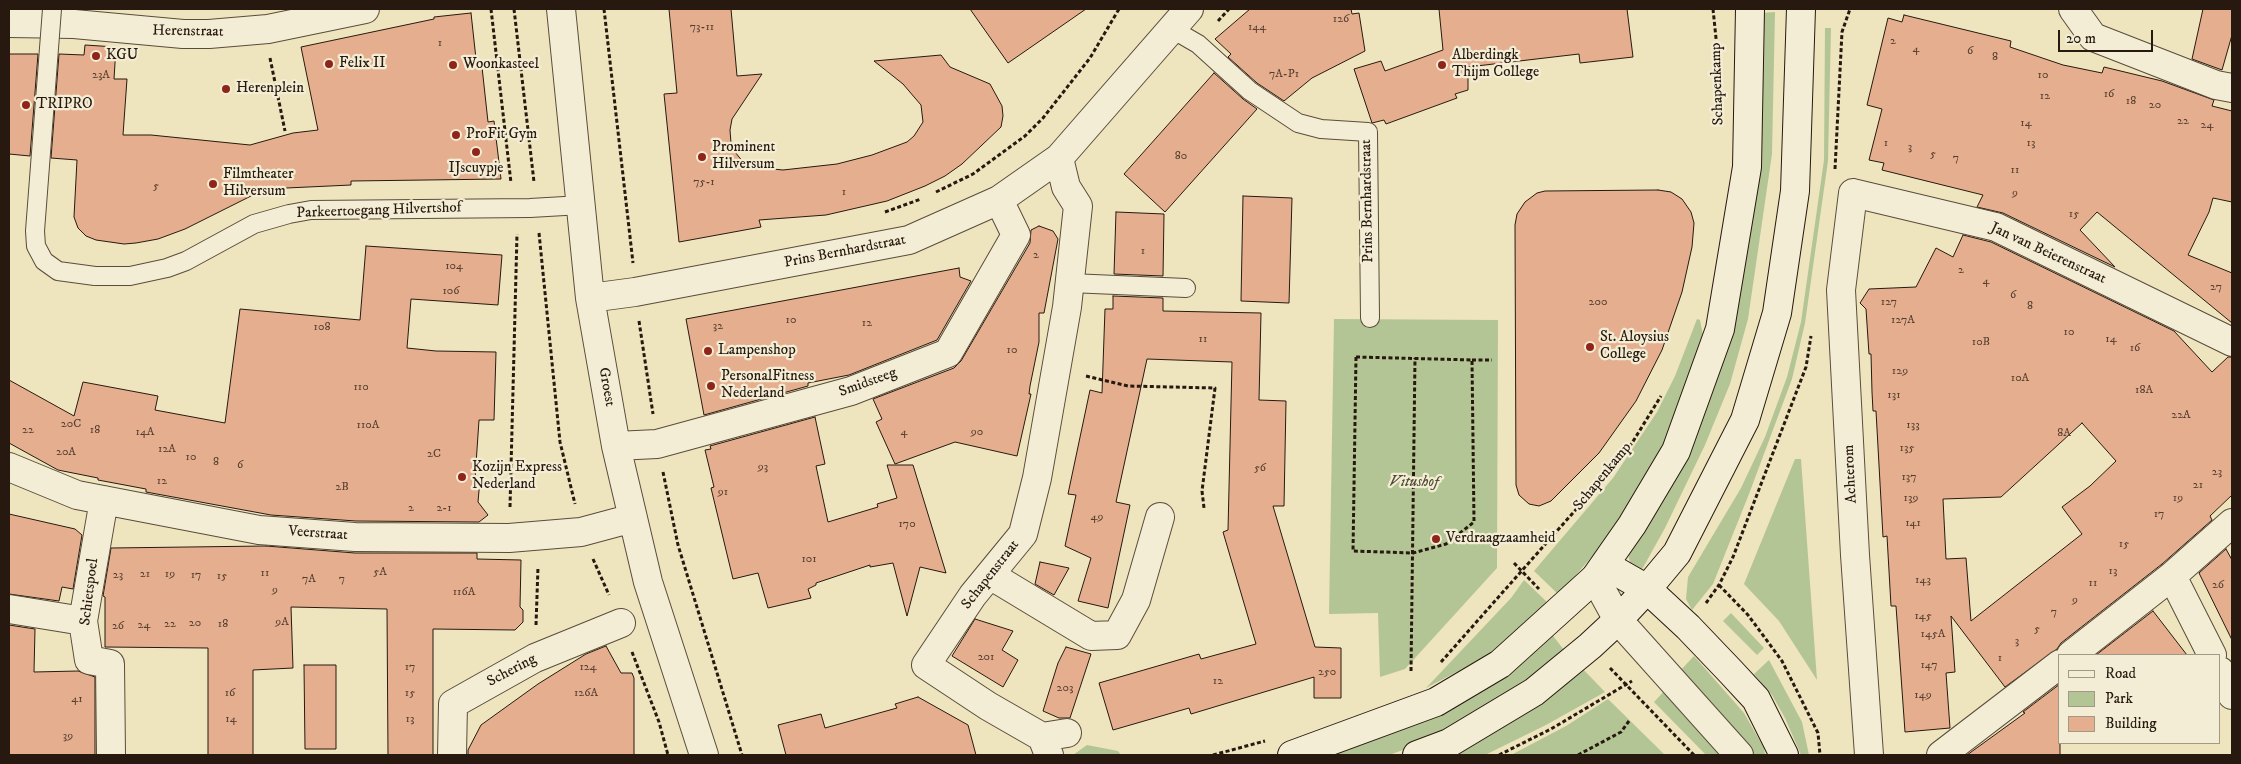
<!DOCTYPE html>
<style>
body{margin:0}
#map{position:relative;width:2241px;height:764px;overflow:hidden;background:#eee4be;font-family:"IM FELL DW Pica",serif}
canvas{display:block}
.frame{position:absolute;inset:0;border:10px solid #27190f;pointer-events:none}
.legend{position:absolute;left:2058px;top:654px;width:162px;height:90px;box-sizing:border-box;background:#f4edd5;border:1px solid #a29886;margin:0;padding:6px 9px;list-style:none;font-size:15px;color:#27190f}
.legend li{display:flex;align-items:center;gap:10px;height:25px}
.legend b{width:25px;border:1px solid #a29886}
.scale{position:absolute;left:2058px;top:30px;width:95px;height:22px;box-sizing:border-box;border:2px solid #27190f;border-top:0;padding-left:6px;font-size:15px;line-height:18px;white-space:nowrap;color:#27190f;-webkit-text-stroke:4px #f4edd5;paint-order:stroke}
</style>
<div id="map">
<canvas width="2241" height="764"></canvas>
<div class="frame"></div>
<ul class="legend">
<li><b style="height:6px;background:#f4edd5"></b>Road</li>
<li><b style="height:14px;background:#b4c595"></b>Park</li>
<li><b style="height:14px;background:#e5af8f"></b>Building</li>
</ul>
<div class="scale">20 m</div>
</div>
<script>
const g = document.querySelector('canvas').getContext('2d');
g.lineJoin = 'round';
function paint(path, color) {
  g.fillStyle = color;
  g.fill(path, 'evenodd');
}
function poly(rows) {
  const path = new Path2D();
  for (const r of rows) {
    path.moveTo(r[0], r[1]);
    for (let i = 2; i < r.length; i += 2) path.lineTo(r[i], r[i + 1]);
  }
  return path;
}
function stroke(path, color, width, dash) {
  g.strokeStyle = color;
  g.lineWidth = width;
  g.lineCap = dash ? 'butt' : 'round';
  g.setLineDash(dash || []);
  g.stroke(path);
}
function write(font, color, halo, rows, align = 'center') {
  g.font = font + ' "IM FELL DW Pica",serif';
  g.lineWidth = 4.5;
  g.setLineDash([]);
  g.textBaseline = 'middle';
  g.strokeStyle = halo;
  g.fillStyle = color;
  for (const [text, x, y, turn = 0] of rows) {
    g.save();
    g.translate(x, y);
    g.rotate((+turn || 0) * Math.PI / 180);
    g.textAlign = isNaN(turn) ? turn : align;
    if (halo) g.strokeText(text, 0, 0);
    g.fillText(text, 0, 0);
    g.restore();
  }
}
paint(poly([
 [1775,12,1772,154,1748,319,1730,384,1705,445,1665,528,1640,573,1631,567,1628,554,1691,440,1760,13],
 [1825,28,1831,28,1828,161,1805,323,1792,379,1749,494,1713,584,1692,610,1686,599,1688,577,1741,488,1765,437,1787,377,1801,322,1824,160],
 [1334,319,1498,320,1497,568,1405,669,1380,677,1378,613,1329,614],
 [1697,319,1700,320,1706,352,1676,430,1617,527,1559,595,1534,571,1613,478,1657,412,1675,376],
 [1795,459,1801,459,1817,680,1779,621,1744,584],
 [1524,580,1547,602,1537,614,1491,654,1426,688,1511,598],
 [1731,613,1764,648,1757,655,1723,621],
 [1550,632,1568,655,1442,736,1389,755,1323,755],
 [1694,656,1744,713,1764,748,1765,755,1749,755,1678,673],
 [1769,660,1802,722,1809,755,1801,755,1785,718,1772,695,1754,674],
 [1580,666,1605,692,1546,725,1485,755,1438,755],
 [1667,688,1726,755,1706,755,1654,702],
 [1608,699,1665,755,1511,755,1566,726],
 [1087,745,1118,751,1121,755,1073,755]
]), '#b4c595');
const building = poly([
 [669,9,731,9,737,76,762,74,732,119,730,130,731,143,735,152,743,162,754,167,783,170,837,164,872,155,907,142,914,136,923,122,921,105,903,84,874,61,941,55,950,67,990,84,1002,106,1003,116,1001,127,962,164,945,176,925,186,887,201,826,215,759,220,761,227,679,242,664,94,677,93,669,9],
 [970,9,1086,9,1008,63,970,9],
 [1250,9,1351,9,1352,14,1359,13,1365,51,1312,78,1284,101,1257,83,1228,57,1231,54,1215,39,1250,9],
 [1439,9,1627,9,1633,57,1580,63,1579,54,1468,67,1468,90,1455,94,1457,98,1386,124,1384,120,1372,123,1354,69,1381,61,1385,71,1443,50,1439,9],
 [2203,9,2232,9,2232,35,2222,70,2192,59,2203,9],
 [471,13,477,68,482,67,488,122,494,121,501,179,351,181,351,185,265,189,185,229,158,239,136,243,124,244,96,240,86,236,78,228,74,217,77,160,51,158,59,54,84,55,85,45,116,47,114,79,127,79,123,135,151,135,250,145,293,133,318,130,301,47,434,19,434,17,471,13],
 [1904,15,2011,41,2010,47,2063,65,2102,73,2104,67,2162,81,2214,100,2212,106,2232,111,2232,202,2213,198,2209,212,2188,255,2232,273,2232,323,2097,212,2080,230,2115,267,2003,213,1977,207,1983,195,1882,170,1884,163,1869,160,1882,109,1867,105,1888,18,1902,22,1904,15],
 [9,54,38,54,30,156,9,154,9,54],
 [1214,73,1243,99,1257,109,1165,212,1124,174,1214,73],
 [1658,190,1671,192,1682,199,1691,212,1694,223,1692,247,1682,292,1662,350,1636,401,1599,453,1551,501,1539,506,1529,504,1519,495,1516,485,1515,225,1517,214,1525,202,1537,193,1545,191,1658,190],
 [1243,196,1292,198,1289,303,1241,301,1243,196],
 [1116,212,1164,214,1163,276,1114,274,1116,212],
 [1039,226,1053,231,1058,239,1044,313,1039,313,1039,342,1030,386,1029,394,1031,394,1017,456,955,442,895,464,876,422,882,419,873,399,954,368,961,361,1030,243,1031,230,1039,226],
 [1963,235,1991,242,2174,331,2212,372,2228,357,2232,357,2232,495,2210,516,2212,520,2162,564,2061,643,2057,649,2005,687,1951,616,1955,672,1946,673,1950,728,1905,732,1896,606,1891,606,1887,536,1883,537,1876,411,1873,411,1872,392,1871,354,1869,354,1866,309,1860,303,1869,289,1916,287,1936,248,1953,257,1963,235],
 [2082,423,2116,461,2090,486,2062,507,2082,534,1971,621,1966,558,1946,559,1943,499,2001,497,2082,423],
 [366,246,502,255,498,305,411,299,407,348,436,351,496,352,494,420,479,420,475,479,480,479,478,502,488,515,479,522,356,521,271,515,146,492,146,489,98,480,98,478,58,470,9,443,9,380,74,416,83,382,158,396,155,410,225,423,240,309,360,320,366,246],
 [959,268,960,277,971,281,937,340,849,375,808,383,808,386,704,415,686,319,959,268],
 [1113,296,1163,298,1163,311,1261,313,1259,400,1286,401,1284,506,1273,506,1315,647,1341,648,1341,698,1314,698,1314,677,1191,714,1189,708,1113,730,1099,683,1199,654,1201,659,1256,644,1223,532,1228,530,1232,362,1147,359,1116,502,1130,505,1108,608,1078,601,1091,558,1065,546,1076,495,1068,494,1090,390,1102,393,1105,309,1113,309,1113,296],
 [815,417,825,464,816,466,828,522,878,507,877,504,897,498,887,465,913,465,946,573,920,567,907,616,893,563,870,567,870,565,816,583,816,585,808,589,811,598,768,608,758,573,733,579,711,488,714,487,705,450,711,449,710,446,815,417],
 [9,514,75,529,82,535,73,589,62,587,59,601,9,594,9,514],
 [266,546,355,553,477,553,477,559,521,560,520,607,523,610,523,622,515,630,433,629,433,755,388,755,387,609,291,607,293,668,253,670,253,755,208,755,208,648,105,647,105,597,103,596,111,548,266,546],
 [2226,549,2232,560,2232,640,2199,573,2226,549],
 [1040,562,1069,568,1054,595,1035,584,1040,562],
 [2153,611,2187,655,2096,655,2153,611],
 [975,619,1013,631,1002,650,1018,660,1003,687,952,656,975,619],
 [9,625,35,629,34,672,78,671,95,677,95,755,9,755,9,625],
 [606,646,621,673,632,673,634,678,634,755,468,755,468,750,481,725,538,684,586,654,606,646],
 [1066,647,1091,654,1070,718,1059,718,1043,711,1058,663,1066,647],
 [304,665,336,665,336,749,305,749,304,665],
 [2060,684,2060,755,1967,755,2025,713,2023,712,2060,684],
 [918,697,968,725,976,755,786,755,778,725,821,714,825,728,897,708,895,704,918,697]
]);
paint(building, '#e5af8f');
stroke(building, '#27190f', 1);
const lane = poly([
 [1172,29,1198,44,1250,91,1298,123,1321,129,1368,132,1370,318],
 [95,276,130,276,167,268,186,261,254,224,289,214,311,210,530,208,582,205],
 [1070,283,1186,288]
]);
const street = poly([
 [561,9,590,298,616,446,648,582,704,755],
 [2073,9,2093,37,2216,85,2232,88],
 [9,23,74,24,183,34,209,34,268,29,365,9],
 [590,298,635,292,909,240,999,200,1059,158,1189,9],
 [616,446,657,444,851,391,948,353,1016,235,999,200],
 [9,467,77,495,259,530,355,537,509,538,581,532,633,518],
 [104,500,83,621,89,660,110,664,111,755],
 [990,575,1091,636,1117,635,1136,600,1160,517],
 [2172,576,2212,655],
 [1595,578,1618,620,1739,755],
 [9,609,83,621],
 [2071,655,2172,576,2232,523],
 [2220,671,2232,695],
 [1042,737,1067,733],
 [452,755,453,704,535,658,621,623],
 [1049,755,1042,737,988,706,926,665,973,595,1023,534,1037,478,1067,307,1078,206,1066,187,1059,158],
 [1869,755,1855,555,1841,290,1853,193,1996,227,2232,342],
 [1941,755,2060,664]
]);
const secondary = poly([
 [1605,565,1647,589,1688,627,1731,672,1756,699,1784,755],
 [1292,755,1436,702,1500,664,1595,578,1632,525,1676,451,1720,329,1747,167,1750,9],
 [1417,755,1449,743,1534,692,1590,646,1618,620,1647,589,1677,553,1745,420,1777,313,1795,191,1801,9]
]);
stroke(lane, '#594c3b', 20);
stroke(street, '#594c3b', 30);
stroke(secondary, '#27190f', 30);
stroke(poly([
 [491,9,511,183],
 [514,9,534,182],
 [604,9,633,263],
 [1713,9,1717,48],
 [1218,21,1229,9],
 [270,58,285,131],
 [1835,169,1842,32,1850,9],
 [936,192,973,174,1025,136,1043,118,1090,58,1119,9],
 [885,212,921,199],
 [539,233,560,442,575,504],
 [639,321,653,414],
 [1356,357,1472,360,1474,522,1446,544,1413,553,1353,551,1356,357],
 [1472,360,1492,360],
 [1086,376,1128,386,1215,388,1202,491,1204,508],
 [663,472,678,545,742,755],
 [510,507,517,234],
 [593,559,609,595],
 [1514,563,1539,589],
 [1719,585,1748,615,1782,661,1818,733,1820,755],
 [1706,603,1719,585,1733,557,1806,367,1811,336],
 [536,625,538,567],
 [632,652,659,722,668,755],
 [1441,662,1603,479,1632,443,1661,396],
 [1610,668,1694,755],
 [1411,671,1415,358],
 [1213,755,1265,741],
 [1499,755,1551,729,1632,681],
 [1578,755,1621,732,1629,721]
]), '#27190f', 3, [4, 2.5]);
stroke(lane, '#f4edd5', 18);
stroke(street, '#f4edd5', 28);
stroke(secondary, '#f4edd5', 28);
const laneBridge = poly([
 [52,9,35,231,36,246,44,261,58,271,95,276]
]);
stroke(laneBridge, '#594c3b', 20, []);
stroke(laneBridge, '#f4edd5', 18);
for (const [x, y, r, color] of [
 [96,56,5,"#8f2418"],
 [329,64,5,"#8f2418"],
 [453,65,5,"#8f2418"],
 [1442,65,5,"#8f2418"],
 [226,89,5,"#8f2418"],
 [26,105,5,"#8f2418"],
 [456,135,5,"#8f2418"],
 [476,152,5,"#8f2418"],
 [702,157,5,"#8f2418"],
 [213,184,5,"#8f2418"],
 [1590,347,5,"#8f2418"],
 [708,351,5,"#8f2418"],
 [711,386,5,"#8f2418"],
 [462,477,5,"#8f2418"],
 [1436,539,5,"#8f2418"]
]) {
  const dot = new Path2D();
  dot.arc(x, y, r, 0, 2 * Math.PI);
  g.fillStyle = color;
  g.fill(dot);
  stroke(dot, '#f4edd5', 2);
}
write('12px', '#563e2f', null, [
 ["126",1341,20],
 ["73-11",702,28],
 ["144",1257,28],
 ["2",1893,42],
 ["1",440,44],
 ["4",1916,50],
 ["6",1970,52],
 ["8",1995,58],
 ["7A-P1",1284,75],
 ["23A",101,76],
 ["10",2043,76],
 ["16",2109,95],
 ["12",2045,97],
 ["18",2131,102],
 ["20",2155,106],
 ["22",2183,122],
 ["14",2026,124],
 ["24",2207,126],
 ["1",1886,144],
 ["13",2031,144],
 ["3",1910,148],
 ["5",1933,155],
 ["80",1181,157],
 ["7",1956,159],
 ["11",2015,171],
 ["75-1",704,183],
 ["5",156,187],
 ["1",844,193],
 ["9",2015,194],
 ["15",2074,215],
 ["1",1143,252],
 ["2",1036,256],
 ["104",454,267],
 ["2",1961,271],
 ["4",1986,282],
 ["27",2216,288],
 ["106",451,292],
 ["6",2013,296],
 ["200",1598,303],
 ["127",1889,303],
 ["8",2030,307],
 ["10",791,321],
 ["127A",1903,321],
 ["12",867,324],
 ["32",718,327],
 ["108",322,328],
 ["10",2069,333],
 ["11",1203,340],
 ["14",2111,340],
 ["10B",1981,343],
 ["16",2135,349],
 ["10",1012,351],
 ["129",1900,372],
 ["10A",2020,379],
 ["110",361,388],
 ["18A",2144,391],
 ["131",1894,396],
 ["22A",2181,416],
 ["20C",71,425],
 ["110A",368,426],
 ["133",1913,426],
 ["22",28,431],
 ["18",95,431],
 ["14A",145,433],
 ["4",904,433],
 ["90",977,433],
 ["8A",2064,434],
 ["135",1907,449],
 ["12A",167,450],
 ["20A",66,453],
 ["2C",434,455],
 ["10",191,458],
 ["8",216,463],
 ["6",240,466],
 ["93",763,468],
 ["56",1260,469],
 ["23",2217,473],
 ["137",1909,478],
 ["12",162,482],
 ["21",2198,486],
 ["2B",342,488],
 ["91",723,493],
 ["139",1911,499],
 ["19",2178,499],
 ["2",411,509],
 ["2-1",444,509],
 ["17",2159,515],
 ["49",1097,518],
 ["141",1913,524],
 ["170",907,525],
 ["15",2124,545],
 ["101",809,560],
 ["13",2113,572],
 ["5A",380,573],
 ["11",265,574],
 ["21",145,575],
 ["19",170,575],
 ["23",118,576],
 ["17",196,576],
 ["15",222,577],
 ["7A",309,580],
 ["7",342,580],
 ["143",1923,581],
 ["11",2093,584],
 ["26",2218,586],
 ["9",275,591],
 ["116A",464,593],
 ["9",2075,601],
 ["7",2054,613],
 ["145",1923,617],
 ["9A",282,623],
 ["20",195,624],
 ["22",170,625],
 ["18",223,625],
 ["24",144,626],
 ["26",118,627],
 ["5",2037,630],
 ["145A",1933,635],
 ["3",2017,642],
 ["201",986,658],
 ["1",2000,659],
 ["147",1929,666],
 ["17",410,668],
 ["124",588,668],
 ["250",1327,673],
 ["12",1218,682],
 ["203",1065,689],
 ["16",230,694],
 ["15",410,694],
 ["126A",586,694],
 ["149",1923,696],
 ["41",77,700],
 ["14",231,720],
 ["13",410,720],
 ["39",68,737]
]);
write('15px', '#27190f', '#f4edd5', [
 ["Herenstraat",188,32,1],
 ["Schapenkamp",1718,84,-92],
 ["Prins Bernhardstraat",1368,201,-91],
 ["Parkeertoegang Hilvertshof",379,211,-2],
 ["Prins Bernhardstraat",845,252,-11],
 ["Jan van Beierenstraat",2048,254,25],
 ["Smidsteeg",868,383,-20],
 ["Groest",606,387,80],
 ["Achterom",1851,474,-93],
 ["Schapenkamp",1603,477,-51],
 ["Veerstraat",318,534,4],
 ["Schapenstraat",991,575,-52],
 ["Schietspoel",90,592,-83],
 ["Schering",512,671,-28]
]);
write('15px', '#27190f', '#f4edd5', [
 ["KGU",106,56],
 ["Alberdingk",1452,56],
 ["Thijm College",1452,73],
 ["Felix II",339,64],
 ["Woonkasteel",463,65],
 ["Herenplein",236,89],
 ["TRIPRO",36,105],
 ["ProFit Gym",466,135],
 ["Prominent",712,148],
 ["Hilversum",712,165],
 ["IJscuypje",476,169,"center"],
 ["Filmtheater",223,175],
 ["Hilversum",223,192],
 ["St. Aloysius",1600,338],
 ["College",1600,355],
 ["Lampenshop",718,351],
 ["PersonalFitness",721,377],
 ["Nederland",721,394],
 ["Kozijn Express",472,468],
 ["Nederland",472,485],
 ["Verdraagzaamheid",1446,539]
], 'left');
write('italic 15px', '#514d37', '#f4edd5', [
 ["Vitushof",1414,483]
]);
</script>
